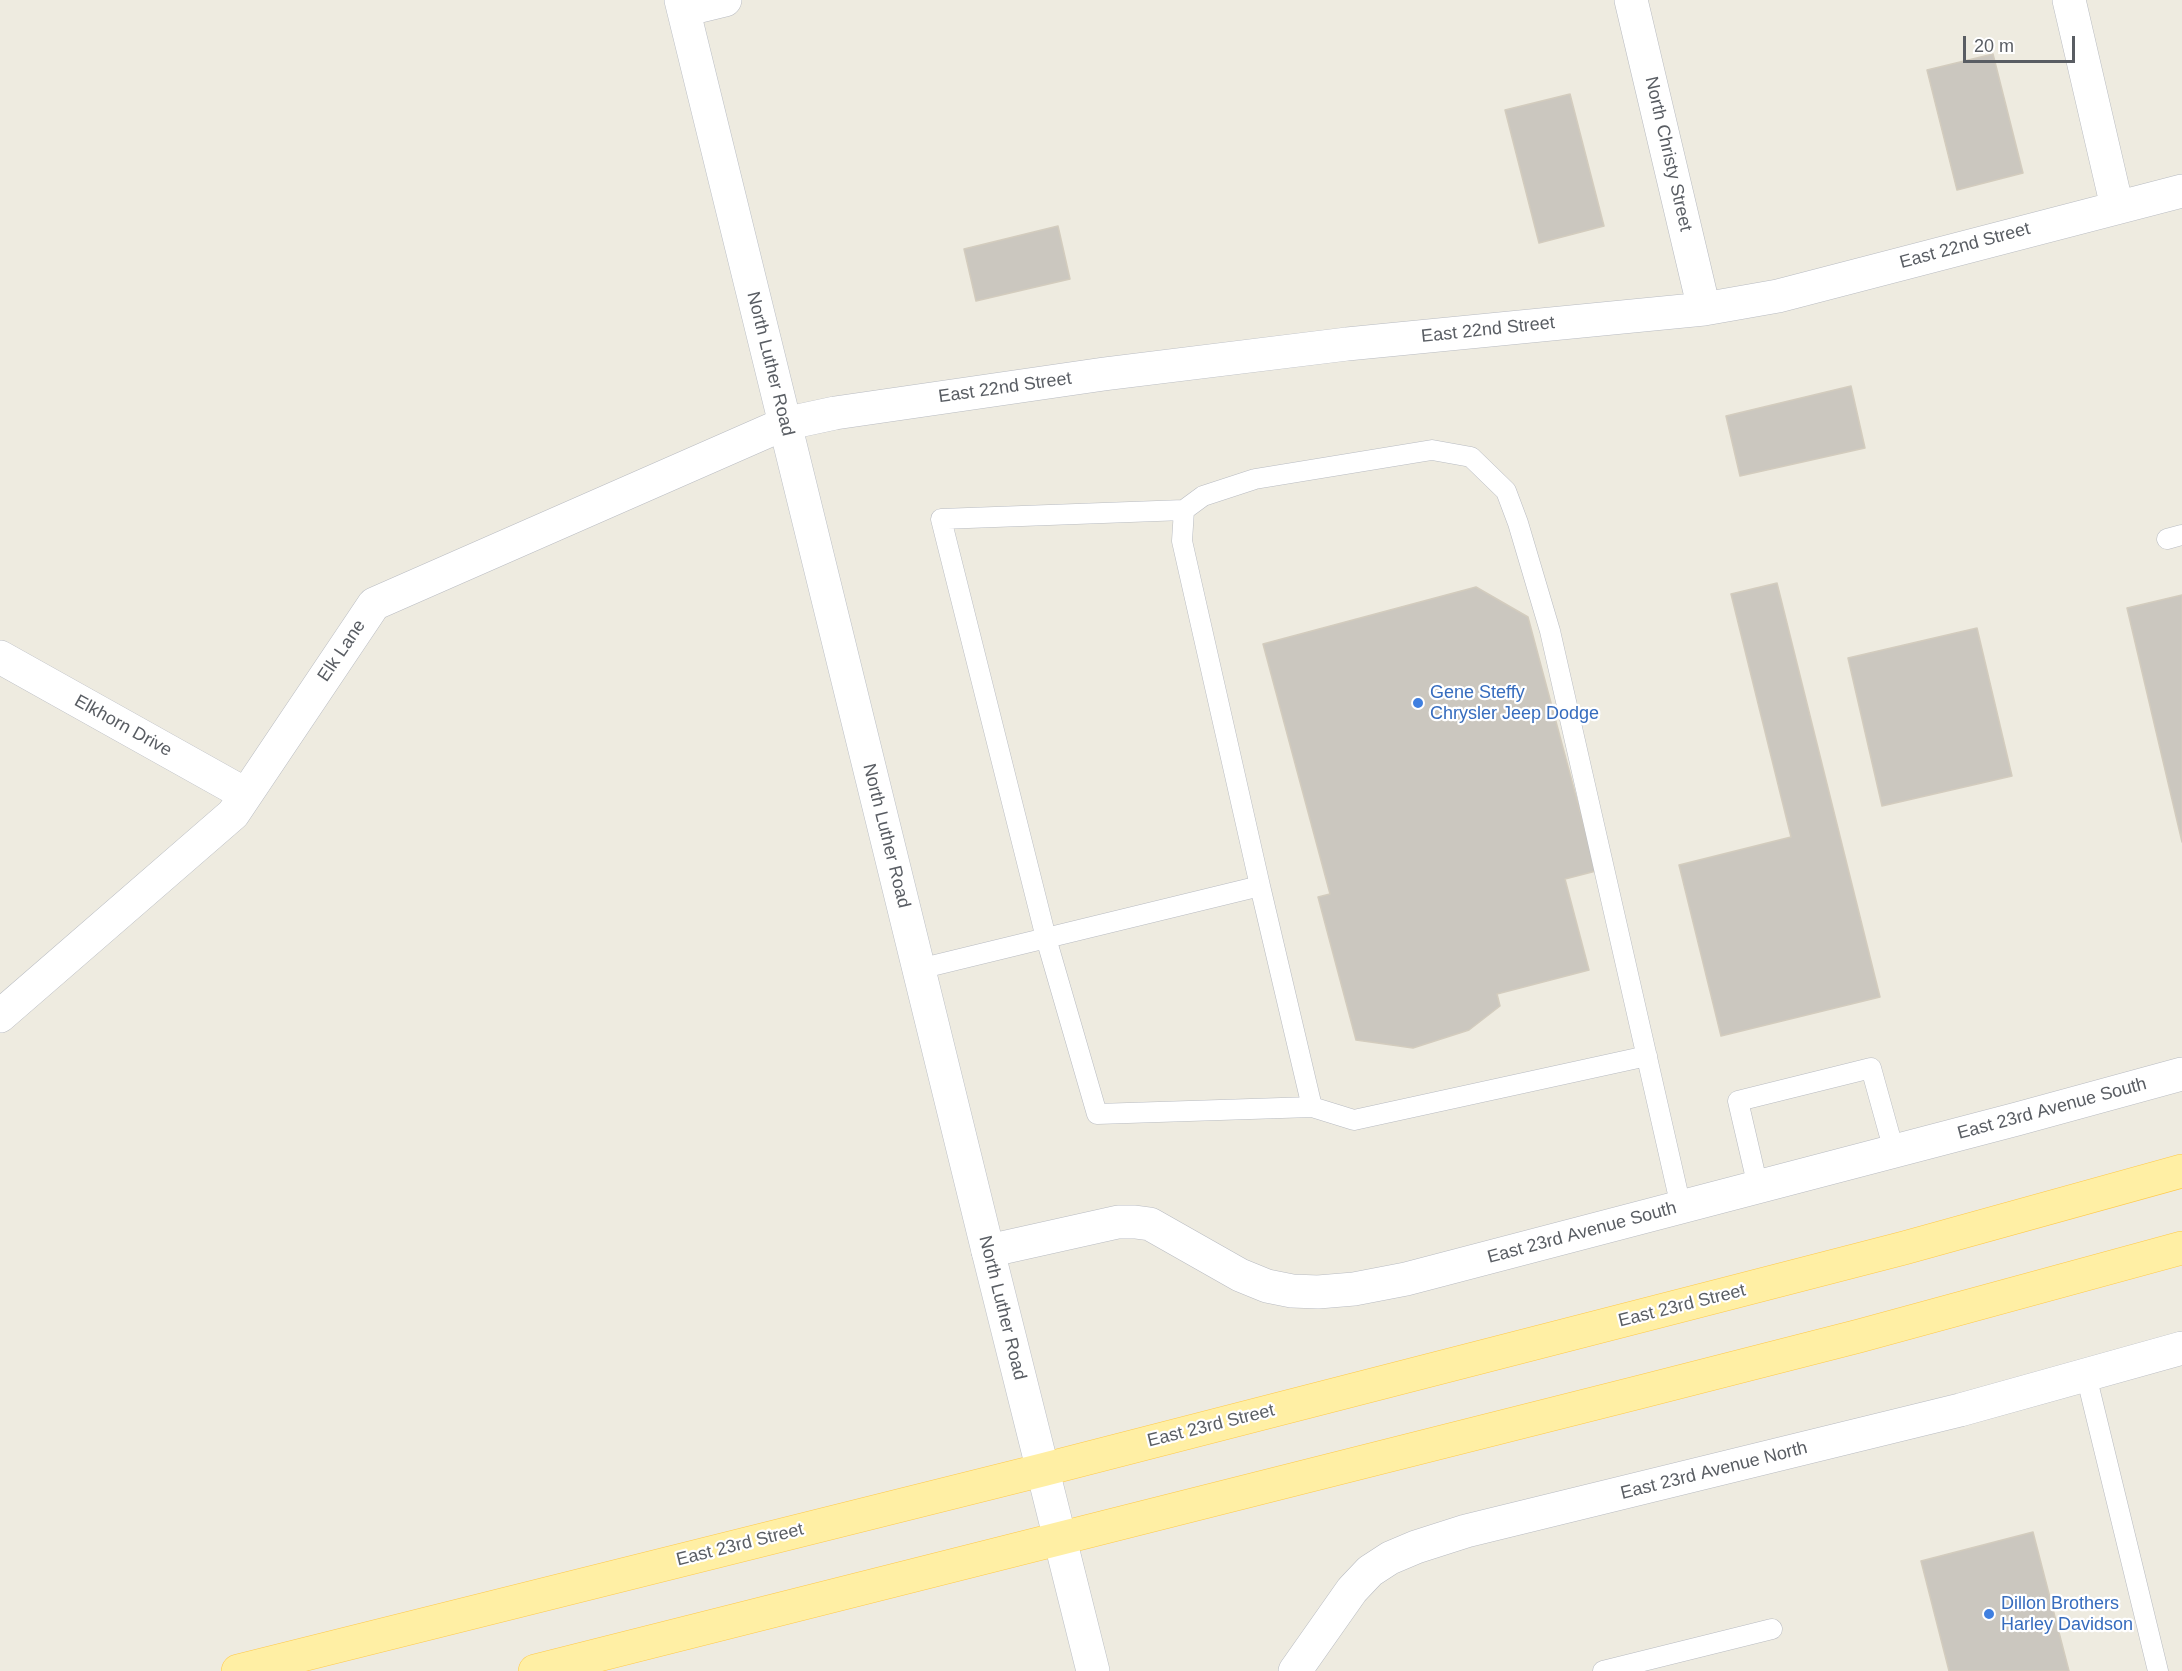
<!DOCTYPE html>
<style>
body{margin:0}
#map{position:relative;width:2182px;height:1671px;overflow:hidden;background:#eeebe0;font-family:Helvetica,sans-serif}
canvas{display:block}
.scale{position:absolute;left:1963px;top:36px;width:112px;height:27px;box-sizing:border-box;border:3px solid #595d63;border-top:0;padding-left:8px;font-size:18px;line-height:21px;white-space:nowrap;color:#595d63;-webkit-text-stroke:4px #fff;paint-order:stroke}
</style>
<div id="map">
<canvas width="2182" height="1671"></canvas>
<div class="scale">20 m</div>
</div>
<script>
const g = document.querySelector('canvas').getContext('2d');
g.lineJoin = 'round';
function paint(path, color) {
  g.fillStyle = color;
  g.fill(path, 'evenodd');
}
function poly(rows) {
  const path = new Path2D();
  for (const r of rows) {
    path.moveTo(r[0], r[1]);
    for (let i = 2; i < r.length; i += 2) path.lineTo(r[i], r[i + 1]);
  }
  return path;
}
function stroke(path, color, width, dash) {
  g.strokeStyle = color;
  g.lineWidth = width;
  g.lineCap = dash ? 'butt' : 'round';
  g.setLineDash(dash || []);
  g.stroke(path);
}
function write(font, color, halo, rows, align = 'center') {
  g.font = font + ' Helvetica,sans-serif';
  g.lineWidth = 4.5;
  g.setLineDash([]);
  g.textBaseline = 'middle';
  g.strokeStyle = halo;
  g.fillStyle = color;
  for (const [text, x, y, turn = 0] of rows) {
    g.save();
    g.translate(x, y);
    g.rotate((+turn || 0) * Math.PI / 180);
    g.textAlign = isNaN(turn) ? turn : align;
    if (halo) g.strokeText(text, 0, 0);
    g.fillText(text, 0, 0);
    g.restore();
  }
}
const building = poly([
 [1993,54,2023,173,1957,190,1927,70,1993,54],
 [1570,94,1604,226,1539,243,1505,110,1570,94],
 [1058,226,1070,279,976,301,964,249,1058,226],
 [1851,386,1865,448,1740,476,1726,416,1851,386],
 [1777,583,1880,997,1721,1036,1679,865,1791,837,1731,594,1777,583],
 [1476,587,1528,617,1596,871,1565,879,1589,970,1497,994,1500,1006,1469,1030,1413,1048,1356,1040,1318,897,1330,894,1263,644,1476,587],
 [2182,595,2182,842,2127,608,2182,595],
 [1977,628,2012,776,1882,806,1848,658,1977,628],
 [2033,1532,2069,1671,1949,1671,1921,1561,2033,1532]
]);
paint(building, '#cbc7bf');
stroke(building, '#d3ccbe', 1.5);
const lane = poly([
 [1184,510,941,519,1046,938,1097,1114,1312,1107],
 [2167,539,2182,535],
 [1260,886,1312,1107,1354,1120,1647,1056],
 [919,969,1260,886,1182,541,1184,510,1203,496,1255,479,1432,450,1471,457,1506,491,1518,523,1550,631,1681,1207],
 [1758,1187,1738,1101,1871,1068,1894,1151],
 [2086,1375,2158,1671],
 [1603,1671,1772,1629]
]);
const street = poly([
 [1631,0,1704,309],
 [2069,0,2117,207],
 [684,10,725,0],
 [0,657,245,794],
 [0,1016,233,814,374,604,784,424,835,413,1104,374,1347,344,1704,309,1778,296,2182,191],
 [988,1251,1118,1222,1135,1222,1150,1224,1240,1275,1267,1286,1292,1291,1318,1292,1354,1289,1406,1279,2017,1119,2182,1074],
 [1295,1671,1352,1590,1370,1571,1390,1558,1416,1547,1466,1531,1960,1410,2182,1348]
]);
const secondary = poly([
 [681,0,988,1251,1093,1671]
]);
const primary = poly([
 [238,1671,1042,1470,1722,1295,1904,1248,2182,1171],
 [535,1671,1640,1392,1859,1336,2182,1248]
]);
stroke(lane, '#b8bbc1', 21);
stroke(street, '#b8bbc1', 34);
stroke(secondary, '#b9bdc4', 34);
stroke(primary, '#ffc948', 34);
stroke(lane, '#fff', 20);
stroke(street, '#fff', 33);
stroke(secondary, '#fff', 33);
stroke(primary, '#ffefa4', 33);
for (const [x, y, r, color] of [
 [1418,703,6,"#3f7fe0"],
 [1989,1614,6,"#3f7fe0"]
]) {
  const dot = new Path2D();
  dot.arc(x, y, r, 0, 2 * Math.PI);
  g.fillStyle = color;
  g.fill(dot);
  stroke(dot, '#fff', 2);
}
write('18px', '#595d63', '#fff', [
 ["North Christy Street",1668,154,77],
 ["East 22nd Street",1965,246,-15],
 ["East 22nd Street",1488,330,-6],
 ["North Luther Road",770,364,76],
 ["East 22nd Street",1005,388,-8],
 ["Elk Lane",342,651,-56],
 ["Elkhorn Drive",123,726,29],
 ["North Luther Road",886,836,76],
 ["East 23rd Avenue South",2052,1109,-15],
 ["East 23rd Avenue South",1582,1233,-15],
 ["East 23rd Street",1682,1306,-14],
 ["North Luther Road",1002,1308,76],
 ["East 23rd Street",1211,1426,-14],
 ["East 23rd Avenue North",1714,1471,-14],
 ["East 23rd Street",740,1545,-14]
]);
write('18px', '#366cbe', '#fff', [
 ["Gene Steffy",1430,693],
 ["Chrysler Jeep Dodge",1430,714],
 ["Dillon Brothers",2001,1604],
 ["Harley Davidson",2001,1625]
], 'left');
</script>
